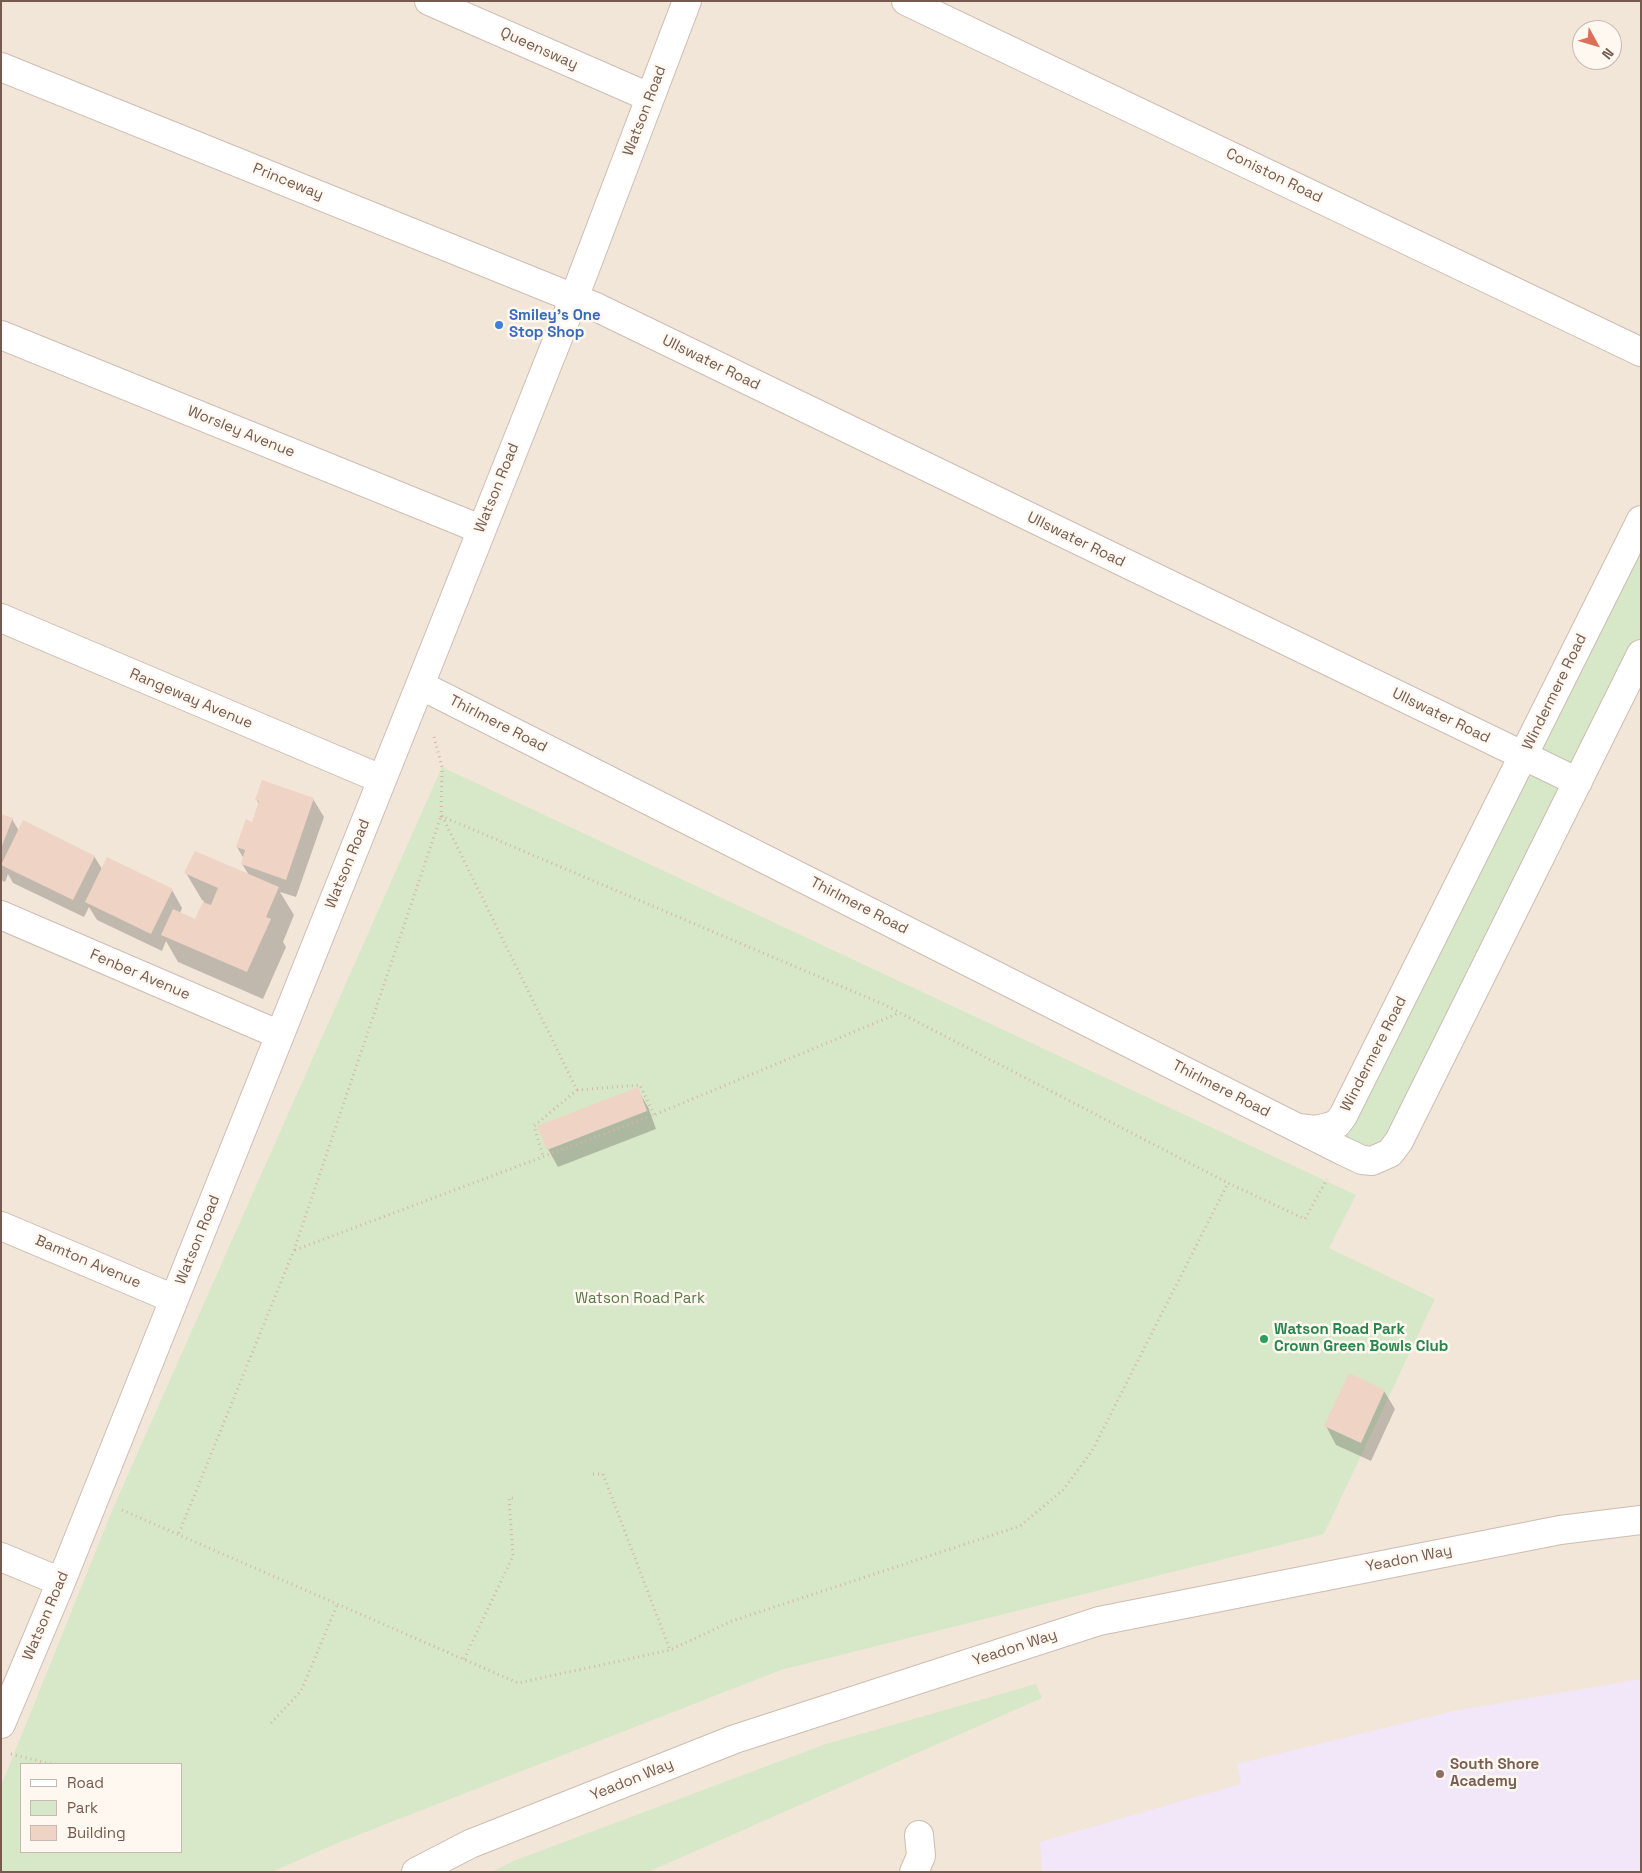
<!DOCTYPE html>
<style>
body{margin:0}
#map{position:relative;width:1642px;height:1873px;overflow:hidden;background:#fbf4ea;font-family:"Space Grotesk",sans-serif}
canvas{display:block}
.frame{position:absolute;inset:0;border:2px solid #755b4f;pointer-events:none}
.legend{position:absolute;left:20px;top:1763px;width:162px;height:90px;box-sizing:border-box;background:#fef8f1;border:1px solid #c7b9b0;margin:0;padding:6px 9px;list-style:none;font-size:15px;color:#755b4f}
.legend li{display:flex;align-items:center;gap:10px;height:25px}
.legend b{width:25px;border:1px solid #c7b9b0}
.north{position:absolute;left:1572px;top:20px;width:50px;height:50px;box-sizing:border-box;background:#fef8f1;border:1px solid #c7b9b0;border-radius:50%;rotate:129deg;font-size:14px;font-weight:700;line-height:20px;text-align:center;color:#755b4f}
.north::after{content:'';display:block;margin:auto;width:18px;height:22px;background:#db7059;clip-path:polygon(50% 0,100% 100%,50% 72%,0 100%)}
</style>
<div id="map">
<canvas width="1642" height="1873"></canvas>
<div class="frame"></div>
<ul class="legend">
<li><b style="height:6px;background:#fff"></b>Road</li>
<li><b style="height:14px;background:#d7e8c9"></b>Park</li>
<li><b style="height:14px;background:#efd3c4"></b>Building</li>
</ul>
<div class="north">N</div>
</div>
<script>
const g = document.querySelector('canvas').getContext('2d');
g.lineJoin = 'round';
function paint(path, color) {
  g.fillStyle = color;
  g.fill(path, 'evenodd');
}
function poly(rows) {
  const path = new Path2D();
  for (const r of rows) {
    path.moveTo(r[0], r[1]);
    for (let i = 2; i < r.length; i += 2) path.lineTo(r[i], r[i + 1]);
  }
  return path;
}
function stroke(path, color, width, dash) {
  g.strokeStyle = color;
  g.lineWidth = width;
  g.lineCap = dash ? 'butt' : 'round';
  g.setLineDash(dash || []);
  g.stroke(path);
}
function write(font, color, halo, rows, align = 'center') {
  g.font = font + ' "Space Grotesk",sans-serif';
  g.lineWidth = 5;
  g.setLineDash([]);
  g.textBaseline = 'middle';
  g.strokeStyle = halo;
  g.fillStyle = color;
  for (const [text, x, y, turn = 0] of rows) {
    g.save();
    g.translate(x, y);
    g.rotate((+turn || 0) * Math.PI / 180);
    g.textAlign = isNaN(turn) ? turn : align;
    if (halo) g.strokeText(text, 0, 0);
    g.fillText(text, 0, 0);
    g.restore();
  }
}
paint(poly([
 [1,1,1641,1,1641,1872,1,1872],
 [1582,30,1612,30,1612,60,1582,60],
 [21,1764,181,1764,181,1852,21,1852]
]), '#f2e6d9');
paint(poly([
 [1641,1679,1641,1872,1042,1872,1040,1842,1241,1784,1237,1764,1454,1711]
]), '#f1e7f8');
paint(poly([
 [1641,520,1641,654,1381,1159,1328,1127],
 [442,767,1356,1195,1329,1248,1435,1299,1324,1534,781,1670,335,1844,272,1872,1,1872,1,1786,114,1506],
 [21,1764,181,1764,181,1852,21,1852],
 [1036,1684,1042,1698,648,1872,491,1872,516,1860,826,1744]
]), '#d7e8c9');
paint(poly([
 [313,799,324,817,296,897,280,892,294,915,283,942,286,947,263,999,178,962,166,941,162,951,97,920,89,907,84,917,13,883,8,874,5,882,1,880,1,815,12,819,19,831,94,856,102,869,172,890,182,908,180,913,196,920,204,901,202,900,186,873,249,875,242,864,244,859,237,847,253,823,259,805,257,800],
 [637,1089,648,1107,656,1129,558,1167,548,1149],
 [1384,1391,1395,1409,1371,1461,1336,1445,1326,1426]
]), '#0003');
paint(poly([
 [262,780,314,798,286,880,241,864,245,850,236,847,246,819,252,822,259,801,255,800],
 [1,814,13,818,1,848],
 [23,820,95,856,73,900,1,865],
 [195,851,279,887,266,917,271,919,247,972,161,935,173,909,195,919,203,902,211,905,218,888,184,873],
 [107,857,173,889,151,934,85,902],
 [638,1087,647,1111,547,1150,537,1126],
 [1349,1373,1385,1390,1361,1443,1324,1426]
]), '#efd3c4');
const minor = poly([
 [429,1,649,97],
 [906,1,1641,352],
 [1,67,596,307,1578,782],
 [1,335,480,529],
 [1,618,381,779],
 [420,685,1343,1151,1362,1160,1372,1161,1390,1153,1399,1141,1641,654],
 [1,915,280,1035],
 [1299,1128,1315,1130,1328,1127,1337,1124,1343,1116,1641,520],
 [1,1226,174,1299],
 [1,1557,61,1582],
 [1,1724,61,1582,420,685,574,298,687,1],
 [416,1872,470,1844,735,1739,1099,1621,1560,1530,1641,1520],
 [914,1872,921,1856,919,1835]
]);
stroke(minor, '#cdbcb1', 30);
stroke(poly([
 [434,737,442,767,441,816,883,1004,1228,1183],
 [442,816,577,1090,534,1126,543,1156],
 [577,1090,640,1085,654,1115],
 [295,1250,654,1115,899,1013],
 [593,1474,603,1474,670,1650],
 [122,1510,518,1683,670,1650,732,1621,1020,1526,1063,1490,1092,1451,1228,1183,1305,1219,1327,1179],
 [179,1533,294,1250,441,816],
 [464,1659,513,1556,509,1498,514,1498],
 [271,1723,301,1691,338,1603],
 [11,1754,51,1764]
]), '#d4b6a7', 3, [1, 4]);
stroke(minor, '#fff', 28);
for (const [x, y, r, color] of [
 [499,325,5,"#3f7fe0"],
 [1264,1339,5,"#2e9e5b"],
 [1440,1774,5,"#8d6e63"]
]) {
  const dot = new Path2D();
  dot.arc(x, y, r, 0, 2 * Math.PI);
  g.fillStyle = color;
  g.fill(dot);
  stroke(dot, '#fef8f1', 2);
}
write('15px', '#755b4f', '#fef8f1', [
 ["Queensway",539,49,24],
 ["Watson Road",645,111,-69],
 ["Coniston Road",1274,176,26],
 ["Princeway",288,182,22],
 ["Ullswater Road",711,363,26],
 ["Worsley Avenue",241,432,22],
 ["Watson Road",497,488,-68],
 ["Ullswater Road",1076,540,26],
 ["Windermere Road",1555,692,-64],
 ["Rangeway Avenue",191,699,23],
 ["Ullswater Road",1441,716,26],
 ["Thirlmere Road",498,724,27],
 ["Watson Road",348,864,-68],
 ["Thirlmere Road",859,906,27],
 ["Fenber Avenue",140,975,23],
 ["Windermere Road",1374,1054,-63],
 ["Thirlmere Road",1221,1089,27],
 ["Watson Road",198,1240,-68],
 ["Bamton Avenue",88,1262,23],
 ["Yeadon Way",1409,1559,-11],
 ["Watson Road",46,1616,-67],
 ["Yeadon Way",1015,1648,-18],
 ["Yeadon Way",632,1780,-22]
]);
write('bold 15px', '#366cbe', '#fef8f1', [
 ["Smiley's One",509,316],
 ["Stop Shop",509,333]
], 'left');
write('15px', '#597948', '#fef8f1', [
 ["Watson Road Park",640,1299]
]);
write('bold 15px', '#27864d', '#fef8f1', [
 ["Watson Road Park",1274,1330],
 ["Crown Green Bowls Club",1274,1347]
], 'left');
write('bold 15px', '#785e54', '#fef8f1', [
 ["South Shore",1450,1765],
 ["Academy",1450,1782]
], 'left');
</script>
